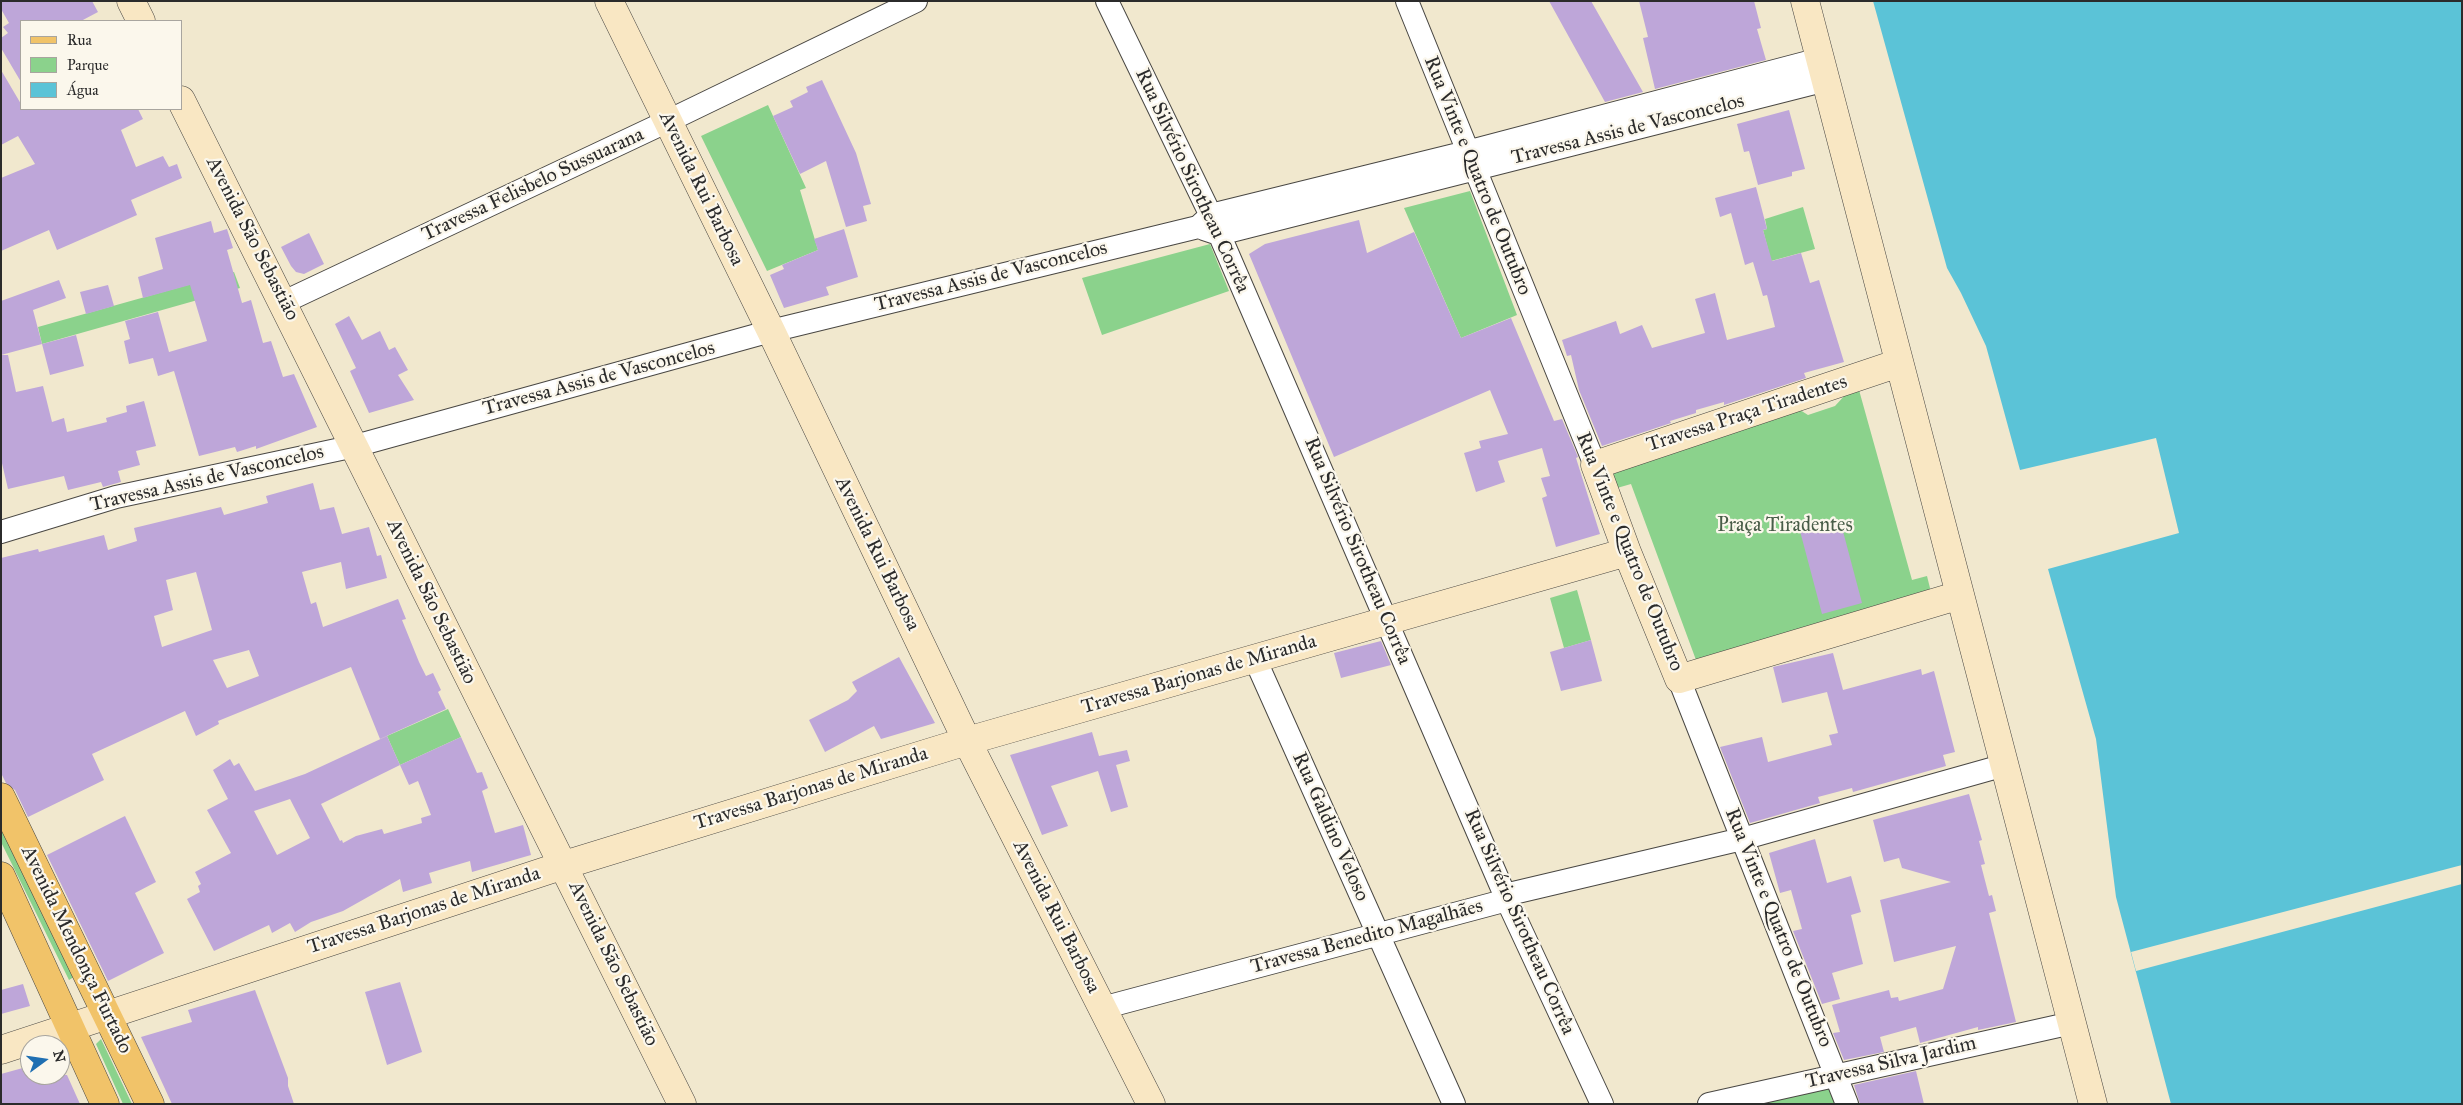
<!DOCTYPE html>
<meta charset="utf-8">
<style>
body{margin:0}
#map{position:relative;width:2463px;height:1105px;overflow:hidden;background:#f1e8ce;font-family:"IM FELL Great Primer",serif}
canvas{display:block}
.frame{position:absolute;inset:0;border:2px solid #2b2b2b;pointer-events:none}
.legend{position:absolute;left:20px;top:20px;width:162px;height:90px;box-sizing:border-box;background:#fbf7ec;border:1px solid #a8a59f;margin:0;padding:6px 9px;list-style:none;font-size:15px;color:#2b2b2b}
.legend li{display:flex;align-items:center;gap:10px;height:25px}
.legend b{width:25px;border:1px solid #a8a59f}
.north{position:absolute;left:20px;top:1035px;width:50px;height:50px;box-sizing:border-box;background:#fbf7ec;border:1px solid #a8a59f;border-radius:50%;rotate:76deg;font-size:14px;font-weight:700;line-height:20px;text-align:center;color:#2b2b2b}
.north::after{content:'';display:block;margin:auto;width:18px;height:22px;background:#1f6fb2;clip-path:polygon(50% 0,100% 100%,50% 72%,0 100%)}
</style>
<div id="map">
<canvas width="2463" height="1105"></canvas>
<div class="frame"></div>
<ul class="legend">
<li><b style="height:6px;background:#f1c369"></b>Rua</li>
<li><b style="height:14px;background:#8bd28c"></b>Parque</li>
<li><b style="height:14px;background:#5bc3d7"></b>Água</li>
</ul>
<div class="north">N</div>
</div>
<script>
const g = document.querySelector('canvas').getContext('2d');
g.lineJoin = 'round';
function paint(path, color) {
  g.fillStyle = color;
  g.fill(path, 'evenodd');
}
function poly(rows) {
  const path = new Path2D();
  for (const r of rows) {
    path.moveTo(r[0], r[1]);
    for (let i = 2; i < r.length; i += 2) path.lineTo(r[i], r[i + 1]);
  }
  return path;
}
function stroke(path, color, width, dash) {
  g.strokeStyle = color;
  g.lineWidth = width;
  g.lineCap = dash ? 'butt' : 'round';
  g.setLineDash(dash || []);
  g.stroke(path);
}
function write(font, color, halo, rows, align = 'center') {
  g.font = font + ' "IM FELL Great Primer",serif';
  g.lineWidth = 4.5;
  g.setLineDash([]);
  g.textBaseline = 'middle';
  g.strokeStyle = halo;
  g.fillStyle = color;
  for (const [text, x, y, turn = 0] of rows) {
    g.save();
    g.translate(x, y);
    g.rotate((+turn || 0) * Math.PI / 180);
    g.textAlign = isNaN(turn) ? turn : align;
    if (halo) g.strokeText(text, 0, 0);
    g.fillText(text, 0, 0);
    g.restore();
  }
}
paint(poly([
 [768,105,806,188,800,190,818,250,767,271,701,136],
 [1470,191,1517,315,1461,338,1404,208],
 [1803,207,1815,249,1771,261,1763,230,1767,229,1765,219],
 [1210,244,1229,291,1102,335,1082,278],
 [234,272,240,288,42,344,38,327],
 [1859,390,1912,580,1927,576,1932,596,1696,660,1631,484,1617,488,1611,472,1800,410,1808,415,1835,406,1846,394],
 [1577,590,1591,640,1564,648,1550,598],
 [448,709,461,737,400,765,387,736],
 [1,818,77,975,69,980,1,842],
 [101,1039,132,1104,123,1104,96,1044],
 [1831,1086,1837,1104,1753,1104]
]), '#8bd28c');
paint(poly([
 [1873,1,2462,1,2462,1104,2171,1104,2116,897,2096,739,2048,569,2179,533,2156,438,2020,470,1986,346,1961,293,1947,268]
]), '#5bc3d7');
paint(poly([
 [2462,865,2462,884,2136,971,2131,952]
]), '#f1e8ce');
paint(poly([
 [1,1,92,1,98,12,81,21,21,21,21,82,1,48,1,38,8,33,3,27,9,23,1,9],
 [1549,1,1591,1,1643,92,1605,102],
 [1639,1,1754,1,1761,28,1757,29,1766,60,1655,89,1643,38,1648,37],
 [1,70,21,104,21,109,138,109,143,119,121,130,136,167,163,156,169,167,177,164,182,178,131,200,137,215,57,250,49,230,1,251,1,178,35,164,18,136,1,145],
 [822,80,856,153,871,204,863,206,867,221,846,227,826,161,800,174,773,116,793,107,790,101,808,92,806,87],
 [1789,110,1805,169,1792,172,1792,176,1758,185,1749,151,1744,152,1737,124],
 [1756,187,1767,229,1763,230,1772,261,1801,253,1810,283,1819,280,1844,362,1804,373,1806,378,1724,405,1724,402,1696,410,1696,413,1670,421,1671,423,1602,446,1579,390,1571,355,1567,356,1562,340,1616,321,1620,334,1642,325,1652,348,1705,333,1695,299,1715,293,1727,340,1775,327,1767,295,1763,296,1753,262,1745,265,1731,213,1720,217,1715,198],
 [1359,220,1367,253,1414,232,1461,338,1511,318,1554,421,1562,419,1578,457,1576,458,1600,534,1556,547,1542,498,1547,496,1541,478,1550,476,1542,448,1498,461,1505,482,1476,492,1464,453,1481,448,1479,441,1508,434,1490,390,1334,457,1249,254,1265,244],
 [211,221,214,233,227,229,233,248,227,250,242,303,251,300,263,343,271,341,283,377,294,374,317,427,256,449,256,446,237,452,235,447,199,456,174,371,158,376,153,358,129,364,124,341,130,339,125,321,158,312,169,352,207,341,190,285,143,298,138,277,163,269,155,238],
 [844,229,858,277,826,287,829,295,784,308,770,275,784,269,782,265,818,250,814,239],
 [309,233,324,264,304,274,296,272,291,266,281,247],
 [59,280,66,298,33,310,42,344,1,355,1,301],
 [108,285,114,306,86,314,80,292],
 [349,316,362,340,380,331,389,350,395,347,408,370,398,375,414,400,369,413,350,371,356,368,335,324],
 [76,335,84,366,50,375,42,344],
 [1,355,8,355,16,392,43,386,52,422,64,418,67,432,107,422,106,418,127,412,126,406,144,401,156,446,136,451,140,465,118,471,121,482,103,487,101,482,68,490,64,476,8,489,1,459],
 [313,483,320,510,334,507,342,534,369,527,377,556,381,555,387,578,346,589,341,562,302,572,311,604,316,602,323,627,398,599,406,619,402,620,419,662,426,676,433,673,441,690,438,692,446,709,380,739,351,667,218,721,219,724,196,736,185,711,92,754,104,780,28,817,15,790,6,783,1,773,1,558,38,549,39,552,104,535,108,550,137,541,134,528,221,507,224,515,268,503,266,496],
 [196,572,212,630,162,647,154,616,173,610,166,580],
 [249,650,259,676,227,688,213,660],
 [1840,520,1862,603,1822,614,1800,531],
 [1591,640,1602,681,1561,691,1550,652],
 [1381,641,1391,665,1341,678,1334,653],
 [1833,653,1843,690,1921,669,1922,675,1934,671,1955,752,1943,755,1946,766,1853,792,1852,788,1818,797,1820,803,1750,823,1720,747,1762,737,1768,762,1832,745,1829,735,1838,733,1827,692,1782,703,1773,667],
 [899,657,935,723,881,739,874,726,825,752,809,720,848,700,857,691,852,682],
 [1092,732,1099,756,1127,750,1130,761,1116,765,1128,807,1111,812,1098,771,1051,786,1068,826,1042,835,1010,755],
 [387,736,400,765,461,737,477,773,482,772,488,788,482,791,495,833,523,825,531,855,472,872,470,861,429,873,432,883,403,892,400,879,343,911,311,922,295,932,290,923,272,933,269,925,214,951,187,899,200,892,198,886,201,884,195,872,231,853,207,810,228,799,213,770,230,759,234,766,239,763,255,791,305,774],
 [400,765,409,785,418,781,431,815,421,818,422,823,384,834,382,829,356,836,343,843,342,840,340,841,321,804],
 [290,799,310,838,277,855,254,811],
 [1969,794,1982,840,1979,841,1985,864,1981,865,1989,896,1992,895,1996,911,1989,913,2016,1022,1978,1030,1978,1027,1920,1043,1916,1027,1880,1037,1884,1052,1844,1060,1833,1033,1840,1032,1832,1005,1889,990,1891,998,1898,997,1899,1001,1943,989,1956,946,1894,962,1880,900,1951,882,1902,868,1899,858,1884,862,1873,820],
 [125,816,156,882,135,893,164,953,108,981,47,855],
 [1815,839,1827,883,1851,876,1861,912,1851,915,1863,964,1832,973,1840,999,1822,1004,1793,931,1802,929,1791,890,1780,893,1769,853],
 [400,982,422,1052,387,1065,365,992],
 [23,984,30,1006,1,1014,1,990],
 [255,990,288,1078,288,1086,294,1104,172,1104,141,1037,192,1022,188,1010],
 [30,1066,30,1075,67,1075,80,1104,1,1104,1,1074],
 [1916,1071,1924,1104,1860,1104,1854,1085]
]), '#bea6d9');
const street = poly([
 [1107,1,1214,222,1507,900,1602,1104],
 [1407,1,1595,465],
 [1204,229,1219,234,1826,80],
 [284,302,668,121,916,1],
 [1,532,116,497,355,446,771,331,1198,227,1211,215,1467,152,1820,59],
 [1255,659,1454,1104],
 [1679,679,1847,1104],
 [1102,1008,1507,900,1509,894,1742,839,2005,765],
 [1709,1104,2072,1023]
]);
const secondary = poly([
 [131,1,141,21],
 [609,1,771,331,967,741,1151,1104],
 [1805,1,2093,1104],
 [181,100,682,1104],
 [1899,363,1595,465,1627,552,1679,679,1960,595],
 [1,1050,564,865,967,741,1627,552]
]);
const primary = poly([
 [1,797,150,1104],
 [1,876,105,1104]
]);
stroke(street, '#494743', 24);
stroke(secondary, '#494743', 29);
stroke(primary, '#494743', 29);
stroke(street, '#fff', 22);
stroke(secondary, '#f9e7c3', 28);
stroke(primary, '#f1c369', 28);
write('20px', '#2b2b2b', '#fbf7ec', [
 ["Travessa Assis de Vasconcelos",1628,130,-14],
 ["Rua Vinte e Quatro de Outubro",1477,176,68],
 ["Rua Silvério Sirotheau Corrêa",1192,181,65],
 ["Travessa Felisbelo Sussuarana",533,185,-25],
 ["Avenida Rui Barbosa",701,189,64],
 ["Avenida São Sebastião",252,239,63],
 ["Travessa Assis de Vasconcelos",991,277,-14],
 ["Travessa Assis de Vasconcelos",599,379,-15],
 ["Travessa Praça Tiradentes",1747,414,-18],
 ["Travessa Assis de Vasconcelos",207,479,-13],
 ["Rua Silvério Sirotheau Corrêa",1357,551,67],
 ["Rua Vinte e Quatro de Outubro",1629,552,68],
 ["Avenida Rui Barbosa",877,554,64],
 ["Avenida São Sebastião",431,602,64],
 ["Travessa Barjonas de Miranda",1199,675,-16],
 ["Travessa Barjonas de Miranda",811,789,-17],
 ["Rua Galdino Veloso",1330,827,66],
 ["Travessa Barjonas de Miranda",424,911,-18],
 ["Avenida Rui Barbosa",1056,917,63],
 ["Rua Silvério Sirotheau Corrêa",1519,922,66],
 ["Rua Vinte e Quatro de Outubro",1778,928,68],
 ["Travessa Benedito Magalhães",1367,937,-15],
 ["Avenida Mendonça Furtado",76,950,64],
 ["Avenida São Sebastião",613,964,64],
 ["Travessa Silva Jardim",1891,1063,-13]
]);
write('20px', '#485d48', '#fbf7ec', [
 ["Praça Tiradentes",1785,526]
]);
</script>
